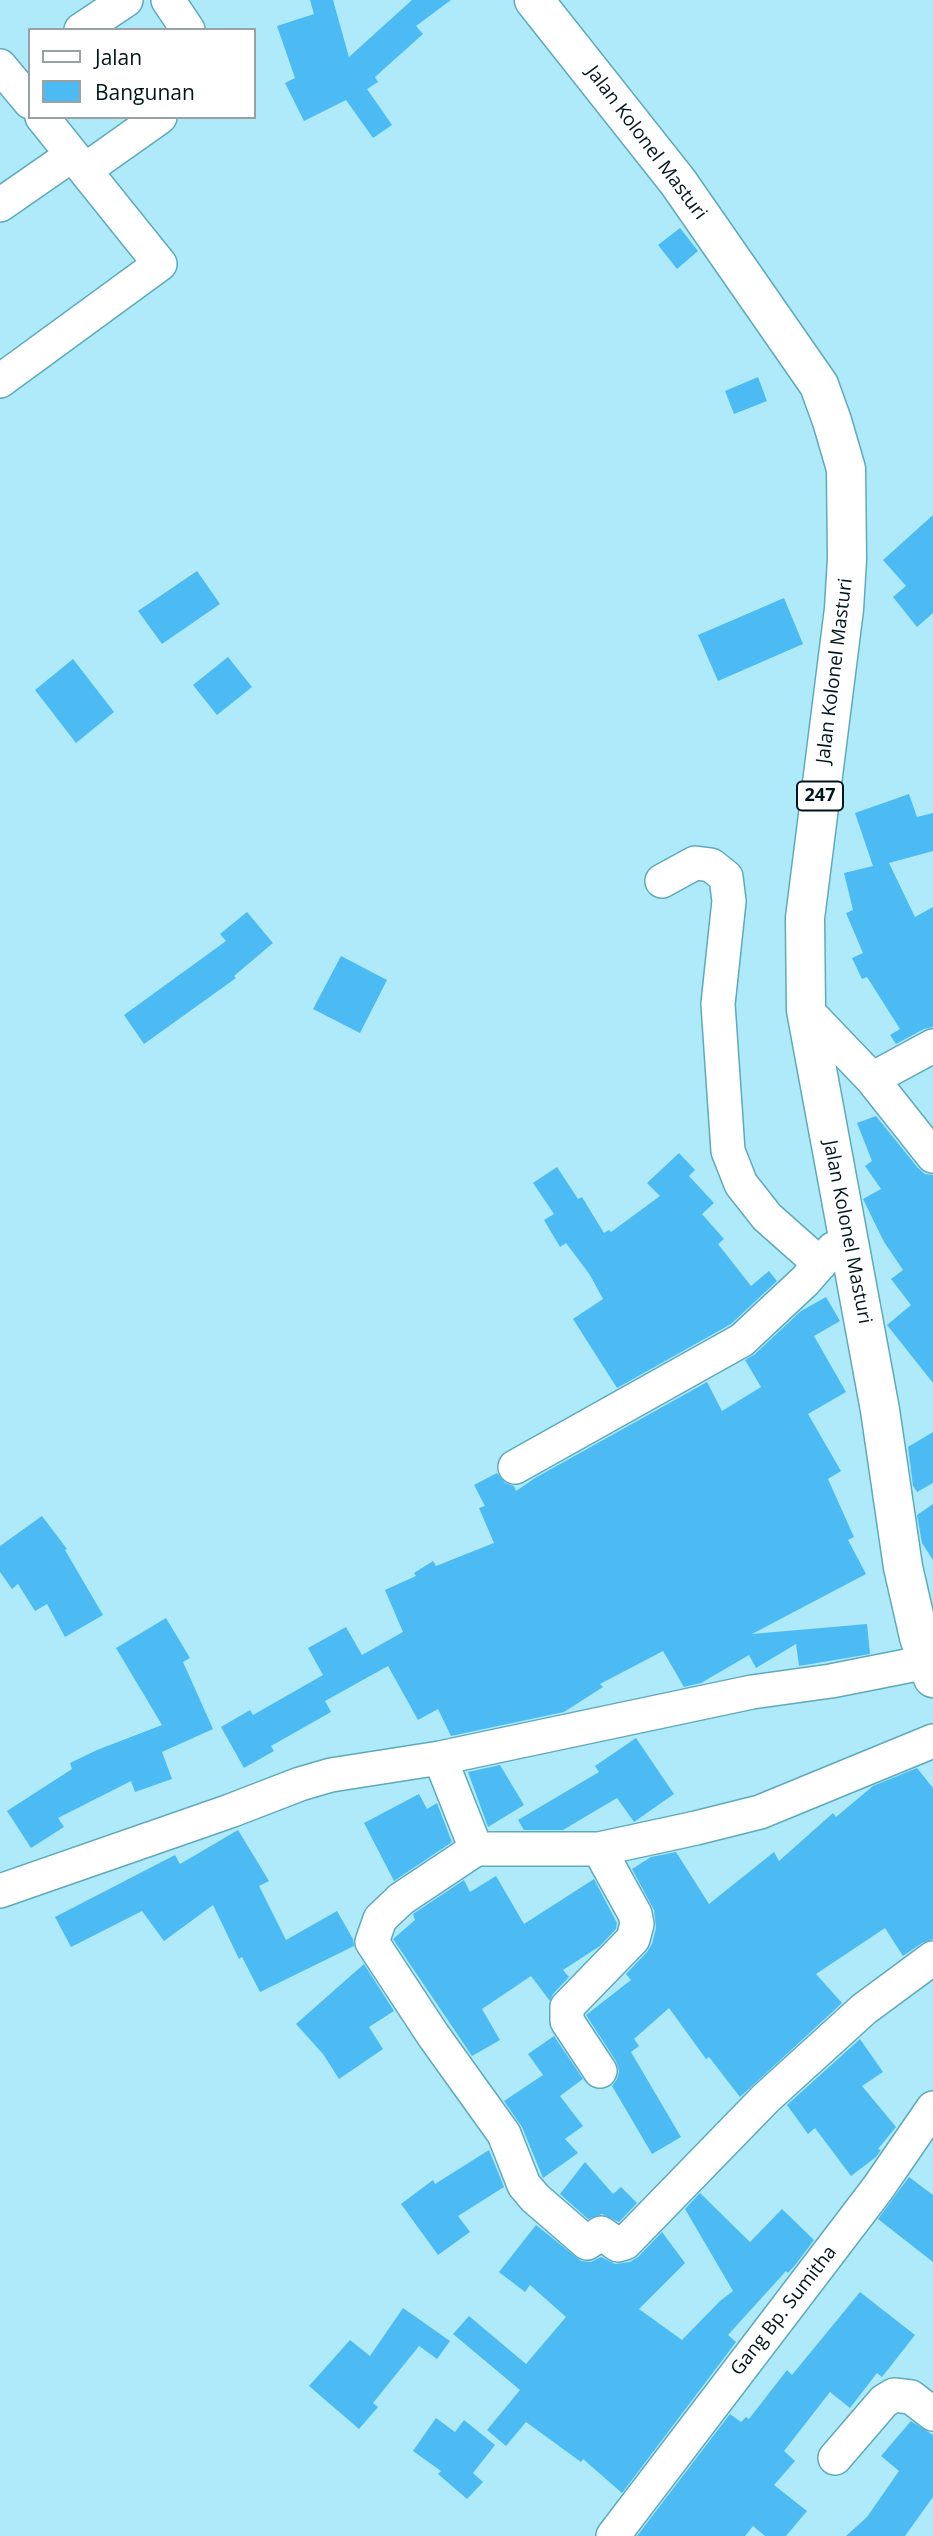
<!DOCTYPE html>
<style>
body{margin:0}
#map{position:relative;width:933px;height:2536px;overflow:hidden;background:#aeeaf9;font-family:"Open Sans",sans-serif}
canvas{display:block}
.legend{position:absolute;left:28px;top:28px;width:228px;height:91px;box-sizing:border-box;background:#fff;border:2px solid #99a1a3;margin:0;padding:9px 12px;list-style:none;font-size:21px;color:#00151a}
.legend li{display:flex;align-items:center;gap:14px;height:35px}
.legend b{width:35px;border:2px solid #99a1a3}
</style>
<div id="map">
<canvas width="933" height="2536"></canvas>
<ul class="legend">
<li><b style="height:9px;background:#fff"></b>Jalan</li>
<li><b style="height:19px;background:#4cbbf4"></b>Bangunan</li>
</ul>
</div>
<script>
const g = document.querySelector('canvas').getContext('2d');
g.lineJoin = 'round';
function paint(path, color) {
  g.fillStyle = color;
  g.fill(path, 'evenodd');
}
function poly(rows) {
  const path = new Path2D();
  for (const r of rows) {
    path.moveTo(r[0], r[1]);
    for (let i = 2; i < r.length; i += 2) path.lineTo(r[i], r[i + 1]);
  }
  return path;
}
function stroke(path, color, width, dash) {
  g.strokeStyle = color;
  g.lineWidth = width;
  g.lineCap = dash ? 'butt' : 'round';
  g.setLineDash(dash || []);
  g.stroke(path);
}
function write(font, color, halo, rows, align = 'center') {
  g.font = font + ' "Open Sans",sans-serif';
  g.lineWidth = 5;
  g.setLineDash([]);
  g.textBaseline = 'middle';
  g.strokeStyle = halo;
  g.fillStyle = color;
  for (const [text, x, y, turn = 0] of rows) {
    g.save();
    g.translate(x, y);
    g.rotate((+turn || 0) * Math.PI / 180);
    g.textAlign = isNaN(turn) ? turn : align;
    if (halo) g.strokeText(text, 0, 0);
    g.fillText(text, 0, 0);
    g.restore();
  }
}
paint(poly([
 [310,0,333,0,349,57,412,0,451,0,416,26,423,34,375,77,378,82,367,89,392,125,373,138,346,100,304,121,285,83,295,78,277,26,314,14],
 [680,228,698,251,677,269,658,245],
 [758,377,767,401,734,414,725,391],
 [933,515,933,613,917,627,893,597,906,586,883,560],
 [197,571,220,604,162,644,138,611],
 [784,598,803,644,718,681,698,635],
 [228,657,252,687,217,715,193,685],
 [73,659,114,712,76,743,35,690],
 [909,794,917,817,933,813,933,851,889,863,915,917,933,907,933,1027,924,1029,896,1044,890,1035,900,1029,867,977,862,979,852,958,863,953,846,913,853,910,844,873,873,866,855,813],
 [247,912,273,943,234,976,236,978,144,1044,124,1015,226,941,220,934],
 [341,956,387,980,360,1033,313,1009],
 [876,1116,918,1168,925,1174,933,1175,933,1383,887,1325,911,1305,891,1279,903,1270,884,1242,863,1199,881,1189,865,1166,872,1161,857,1123],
 [679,1153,695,1170,689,1176,714,1203,702,1214,724,1239,718,1244,751,1286,769,1271,777,1281,731,1324,617,1388,573,1319,603,1299,590,1275,566,1243,560,1247,544,1220,554,1214,533,1183,557,1167,578,1199,582,1197,604,1233,609,1230,611,1232,660,1196,647,1183],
 [826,1297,840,1321,814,1336,846,1392,808,1414,841,1471,828,1479,854,1537,848,1540,866,1574,752,1634,867,1624,870,1654,799,1666,796,1644,756,1668,749,1655,701,1683,684,1687,663,1651,600,1684,603,1687,564,1712,451,1736,438,1709,418,1720,388,1666,325,1701,331,1712,271,1746,274,1751,244,1768,221,1727,250,1710,253,1715,323,1675,308,1648,346,1627,362,1655,403,1632,385,1590,416,1576,414,1573,433,1561,436,1566,494,1543,479,1508,485,1506,474,1485,497,1473,505,1483,514,1486,516,1491,535,1478,707,1382,722,1411,761,1387,745,1360,755,1354,801,1311],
 [933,1432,933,1483,917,1492,913,1486,908,1447],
 [933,1504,933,1560,922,1543,917,1515],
 [42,1516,67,1549,65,1550,103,1615,65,1637,47,1604,35,1611,18,1584,12,1589,0,1572,0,1546],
 [166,1618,190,1658,183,1662,213,1729,162,1752,172,1779,135,1792,131,1781,58,1818,64,1827,31,1848,7,1811,72,1769,70,1763,97,1750,162,1725,116,1648],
 [636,1738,674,1794,634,1822,617,1798,563,1830,524,1830,518,1820,599,1772,595,1766],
 [500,1765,524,1805,488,1827,468,1772],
 [917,1768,933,1788,933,1939,922,1943,903,1956,885,1928,816,1974,842,2003,740,2097,709,2057,706,2059,669,2008,634,2039,639,2046,631,2052,681,2137,652,2154,612,2086,617,2079,619,2071,616,2061,586,2015,631,1980,626,1974,647,1952,652,1944,656,1928,654,1910,632,1869,651,1857,676,1852,709,1904,774,1852,779,1861,833,1813,836,1817,873,1786],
 [419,1794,427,1809,437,1803,452,1842,394,1881,364,1823],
 [238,1830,269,1881,259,1886,286,1940,337,1911,353,1939,354,1946,260,1992,242,1957,239,1959,213,1905,164,1941,142,1911,71,1947,55,1917,175,1855,180,1864],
 [496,1876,524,1924,594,1879,617,1923,616,1929,600,1946,563,1970,569,1977,553,1994,550,2001,531,1976,482,2009,500,2040,472,2056,393,1939,415,1920,413,1914,464,1880,470,1892],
 [364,1964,394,2011,369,2027,383,2049,339,2079,323,2054,296,2024],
 [554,2036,583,2079,560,2096,583,2126,565,2139,578,2153,543,2178,522,2127,504,2101,543,2075,528,2054],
 [860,2039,883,2072,862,2086,896,2127,878,2149,881,2150,876,2157,851,2176,815,2128,808,2134,787,2105],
 [489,2150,504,2187,458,2216,470,2232,438,2255,401,2204,433,2180,435,2184],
 [585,2162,613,2194,621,2187,637,2203,619,2222,602,2214,588,2219,560,2194],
 [909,2177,933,2195,933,2262,878,2219],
 [700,2193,750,2242,782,2209,814,2240,796,2264,788,2273,786,2271,728,2335,736,2342,622,2493,583,2459,581,2462,526,2422,506,2446,487,2430,520,2390,453,2334,469,2316,526,2364,566,2317,530,2285,525,2292,499,2272,536,2225,581,2261,591,2262,601,2257,615,2264,630,2262,638,2257,662,2232,685,2263,639,2309,682,2340,720,2301,733,2291,685,2209],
 [860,2292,915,2335,882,2377,877,2373,850,2408,830,2392,784,2451,795,2461,774,2485,807,2511,786,2536,765,2536,753,2526,745,2536,637,2536,730,2414,741,2422,746,2417,749,2419,787,2370,792,2375],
 [403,2308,450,2341,437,2359,419,2346,373,2403,378,2407,359,2429,309,2386,350,2340,370,2356],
 [436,2418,455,2432,464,2420,495,2445,473,2473,483,2482,467,2499,438,2474,441,2471,413,2451],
 [911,2421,933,2435,933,2497,905,2536,846,2536,867,2517,899,2471,881,2456]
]), '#4cbbf4');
const street = poly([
 [168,0,188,30],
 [81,30,126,0],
 [0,66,30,102],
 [95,163,160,117],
 [0,205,72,155],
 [0,381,160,264,42,117],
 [662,881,695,863,711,865,726,877,729,901,718,1004,728,1151,741,1184,767,1217,820,1264],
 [806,1010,872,1079,933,1156],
 [872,1079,933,1046],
 [515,1467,742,1340,805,1281,833,1249],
 [440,1758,476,1849,401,1899,380,1919,372,1942,433,2035,504,2134,524,2185,535,2198,587,2243,601,2233,618,2245,625,2243,766,2098,864,2009,933,1958],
 [476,1849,599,1849,696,1828,760,1812,933,1741],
 [599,1849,635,1914,637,1924,633,1939,567,2007,567,2021,600,2071],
 [0,1891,230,1811,300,1784,331,1775,440,1758,752,1692,831,1681,927,1662],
 [835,2458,884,2401,894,2395,911,2397,933,2414],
 [613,2536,878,2188,933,2108]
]);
const primary = poly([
 [534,0,678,182,819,385,832,421,846,469,847,559,844,609,805,918,806,1010,880,1410,903,1567,919,1637,933,1678]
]);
stroke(street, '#5daabc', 36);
stroke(primary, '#5daabc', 41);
stroke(street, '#fff', 33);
stroke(primary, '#fff', 38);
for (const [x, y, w] of [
 [820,796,46]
]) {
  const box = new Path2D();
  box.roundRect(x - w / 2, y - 14.5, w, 29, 5);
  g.fillStyle = '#fff';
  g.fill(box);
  stroke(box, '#00151a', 2);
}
write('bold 18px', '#00151a', null, [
 ["247",820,796]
]);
write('19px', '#00151a', '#fff', [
 ["Jalan Kolonel Masturi",646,143,53],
 ["Jalan Kolonel Masturi",835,671,-83],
 ["Jalan Kolonel Masturi",847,1232,79],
 ["Gang Bp. Sumitha",784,2311,-52]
]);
</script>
